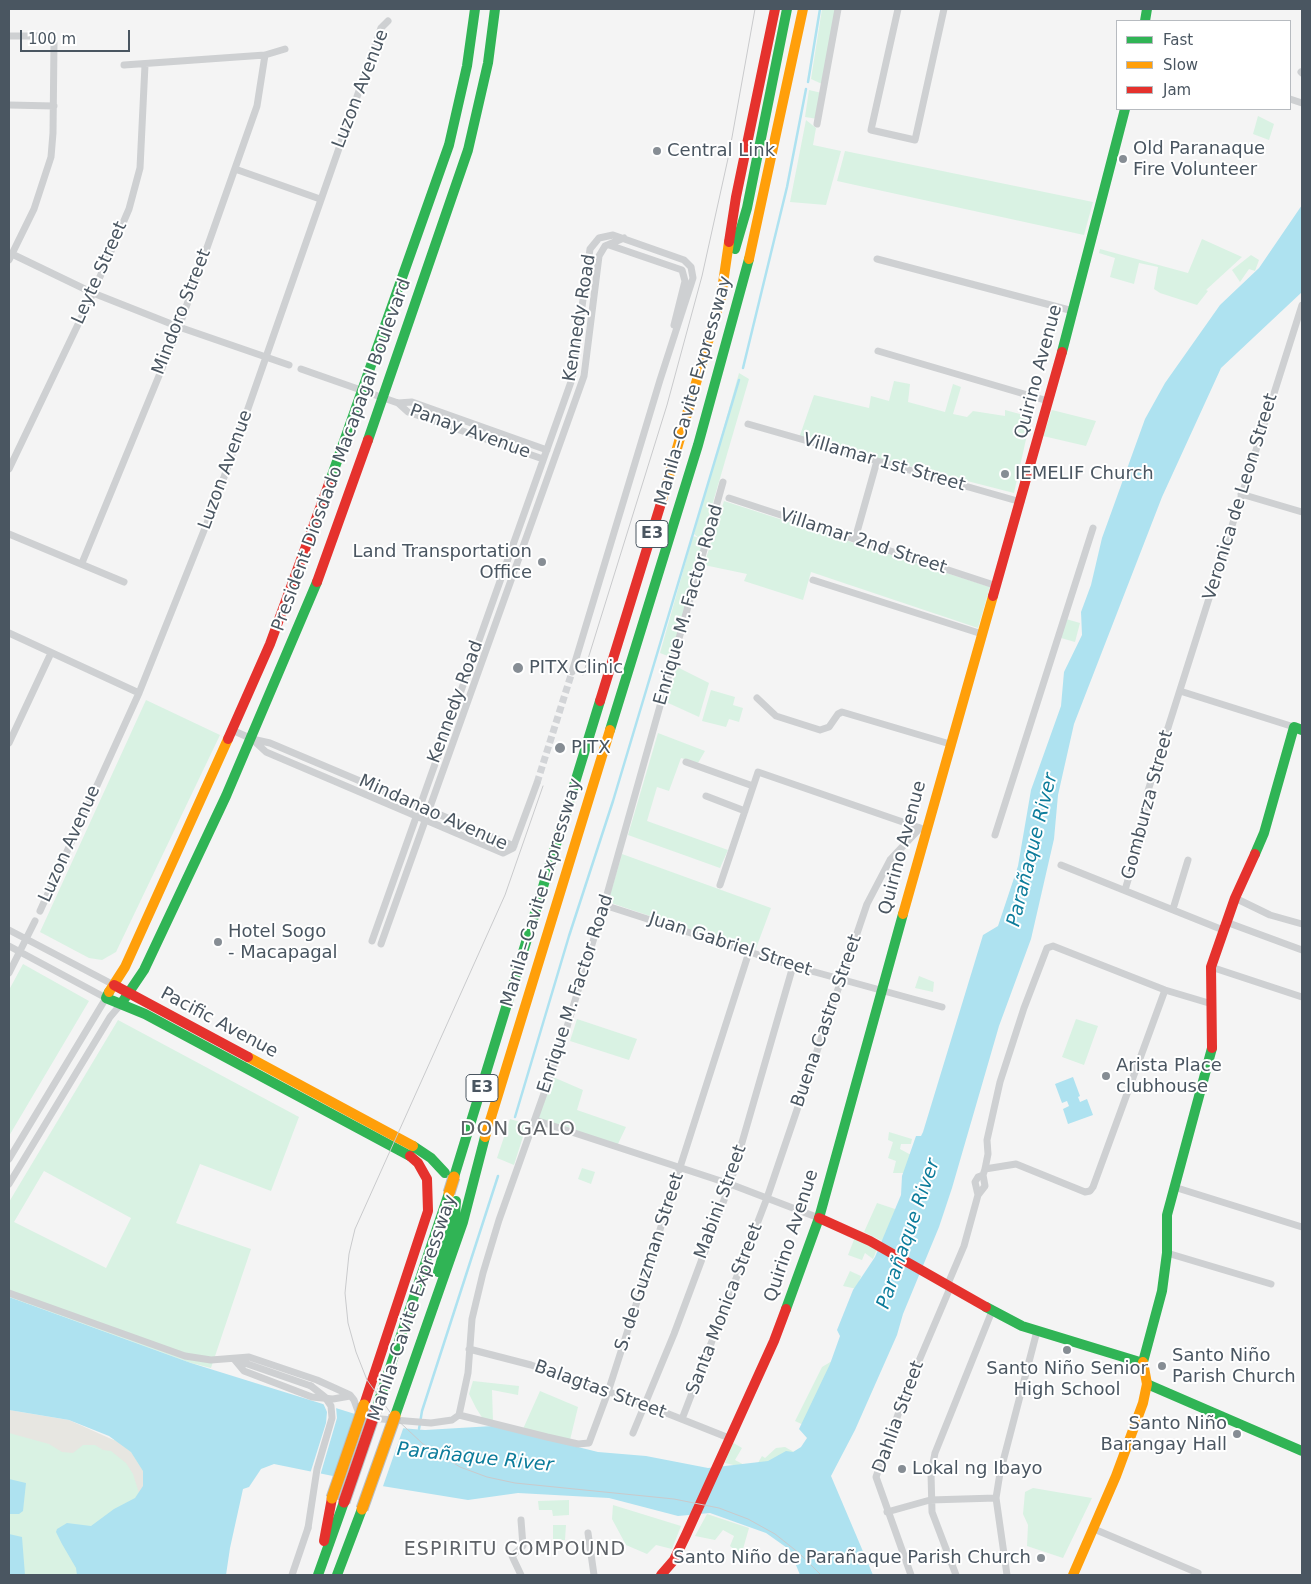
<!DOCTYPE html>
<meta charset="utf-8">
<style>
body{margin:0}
#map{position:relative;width:1311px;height:1584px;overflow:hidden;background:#f4f4f4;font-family:"DejaVu Sans",sans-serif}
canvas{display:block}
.frame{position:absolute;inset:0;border:10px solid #4a5661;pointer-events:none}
.legend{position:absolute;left:1116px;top:20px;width:175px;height:90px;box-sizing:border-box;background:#fff;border:1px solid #b7bbc0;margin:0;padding:6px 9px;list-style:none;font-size:15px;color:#4a5661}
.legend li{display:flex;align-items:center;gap:10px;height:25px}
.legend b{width:25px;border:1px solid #b7bbc0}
.scale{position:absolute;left:20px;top:30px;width:110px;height:22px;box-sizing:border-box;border:2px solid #4a5661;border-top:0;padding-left:6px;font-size:15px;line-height:18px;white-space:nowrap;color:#4a5661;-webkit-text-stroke:4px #fff;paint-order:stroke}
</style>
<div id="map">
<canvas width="1311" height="1584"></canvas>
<div class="frame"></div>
<ul class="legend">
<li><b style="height:6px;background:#30b455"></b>Fast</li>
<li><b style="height:6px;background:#ff9f0a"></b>Slow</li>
<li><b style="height:6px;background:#e5322d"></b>Jam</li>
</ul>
<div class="scale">100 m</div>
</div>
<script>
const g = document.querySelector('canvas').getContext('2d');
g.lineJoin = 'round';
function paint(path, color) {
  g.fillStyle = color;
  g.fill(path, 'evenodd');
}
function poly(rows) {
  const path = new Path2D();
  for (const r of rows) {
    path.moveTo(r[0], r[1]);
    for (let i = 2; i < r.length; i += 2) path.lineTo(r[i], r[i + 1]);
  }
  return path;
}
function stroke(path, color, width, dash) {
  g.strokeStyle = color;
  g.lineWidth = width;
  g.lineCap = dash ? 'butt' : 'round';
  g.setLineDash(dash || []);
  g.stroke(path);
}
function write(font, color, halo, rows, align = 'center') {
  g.font = font + ' "DejaVu Sans",sans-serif';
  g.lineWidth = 4;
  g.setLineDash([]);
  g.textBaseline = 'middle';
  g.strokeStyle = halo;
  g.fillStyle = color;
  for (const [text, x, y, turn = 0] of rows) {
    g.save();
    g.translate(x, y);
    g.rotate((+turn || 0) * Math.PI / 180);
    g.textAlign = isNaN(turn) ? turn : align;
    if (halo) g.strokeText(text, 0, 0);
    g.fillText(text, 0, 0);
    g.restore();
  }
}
paint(poly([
 [822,9,836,9,822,84,811,79],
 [809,90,822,93,818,119,805,117],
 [1258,116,1274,124,1269,140,1253,134],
 [806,120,816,128,813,145,841,151,826,205,790,202],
 [845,151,1093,202,1084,235,837,181],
 [1202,239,1242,257,1206,290,1208,291,1197,305,1160,293,1154,289,1158,267,1139,263,1134,284,1110,277,1115,258,1099,253,1100,249,1188,273],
 [1251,255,1259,260,1255,271,1249,269,1240,282,1232,270],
 [739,373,749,379,702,540,704,541,673,658,660,653,693,536,699,538,694,534],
 [894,381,910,384,908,402,945,412,953,384,961,387,953,414,967,417,973,411,1005,416,1005,410,1031,417,1014,493,799,438,814,395,869,408,871,396,889,401],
 [1052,410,1096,421,1086,446,1043,436],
 [724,501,990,587,978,628,811,572,803,600,744,581,747,574,704,565],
 [1066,619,1080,623,1075,642,1061,638],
 [677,667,709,683,699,717,666,702],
 [711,690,735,697,733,705,743,708,739,722,729,719,726,727,702,721],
 [146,700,220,735,116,952,102,960,89,958,40,932],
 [658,733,705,751,698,763,681,758,669,791,657,787,647,821,728,850,720,868,628,835],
 [622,854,771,908,755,951,608,902],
 [23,964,89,1001,9,1136,9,990],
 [919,976,934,982,933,992,915,988],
 [577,1019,637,1039,629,1060,570,1041],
 [1076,1019,1098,1026,1084,1065,1062,1057],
 [118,1020,299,1117,271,1191,200,1164,176,1223,251,1249,211,1368,191,1363,9,1297,9,1202],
 [44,1171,131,1218,106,1268,14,1222],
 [553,1077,583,1090,577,1110,626,1127,617,1146,538,1119],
 [510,1119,527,1124,514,1165,497,1158],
 [889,1132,912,1139,911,1144,901,1144,900,1149,911,1155,906,1173,893,1173,896,1161,888,1158,893,1142,888,1140],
 [582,1168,595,1172,591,1184,578,1179],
 [877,1203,901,1211,882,1241,864,1232],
 [855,1237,877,1249,873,1259,865,1253,862,1260,848,1255],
 [850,1271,861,1276,857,1289,843,1286],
 [832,1361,810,1428,795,1421,822,1367],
 [473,1381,519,1386,518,1395,492,1390,493,1422,483,1419,476,1408,469,1394],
 [540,1391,578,1407,570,1440,523,1429],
 [9,1410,156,1452,152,1575,9,1575],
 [732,1442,742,1448,735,1460,754,1470,725,1463],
 [785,1447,794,1452,770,1464,755,1468,762,1456,765,1458,776,1448],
 [1033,1488,1092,1498,1063,1558,1027,1546,1028,1525,1023,1514,1025,1492],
 [569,1500,569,1515,553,1516,552,1510,539,1510,538,1501],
 [613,1505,681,1526,672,1549,656,1545,647,1554,626,1545,612,1519],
 [707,1514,749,1528,741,1556,730,1546,734,1536,723,1530,715,1540,695,1536],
 [553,1525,566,1525,565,1540,553,1540]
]), '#d9f2e3');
paint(poly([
 [9,1410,69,1420,118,1442,131,1452,143,1471,143,1486,139,1493,133,1474,126,1463,111,1451,103,1450,95,1445,83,1445,73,1453,62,1452,49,1444,9,1433]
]), '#e7e6e1');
paint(poly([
 [1302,205,1302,292,1221,368,1162,497,1074,724,1058,795,1054,839,1031,939,999,1026,952,1188,939,1227,903,1314,897,1335,855,1430,831,1476,873,1575,800,1575,790,1550,766,1533,710,1513,678,1516,609,1498,518,1493,468,1500,382,1486,274,1464,261,1469,249,1487,243,1489,230,1548,226,1575,77,1575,76,1568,62,1544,56,1532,57,1529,67,1523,91,1526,114,1509,135,1498,143,1486,143,1471,131,1452,109,1436,69,1420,9,1410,9,1297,191,1363,400,1428,425,1430,493,1426,598,1452,646,1456,708,1468,768,1461,786,1451,793,1452,801,1447,807,1438,799,1429,830,1364,840,1336,837,1330,853,1290,875,1257,901,1195,902,1176,916,1136,921,1136,923,1132,983,935,998,926,1018,866,1031,790,1061,706,1064,672,1082,635,1081,612,1091,585,1102,538,1145,419,1165,383,1220,305,1259,268],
 [1073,1077,1080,1096,1078,1097,1080,1102,1087,1099,1093,1115,1068,1124,1063,1109,1069,1106,1067,1101,1062,1103,1055,1084],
 [9,1479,26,1483,23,1511,19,1514,9,1514],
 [9,1534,22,1537,25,1575,9,1575]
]), '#aee2f0');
paint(poly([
 [323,1403,336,1407,337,1418,320,1476,310,1474,326,1423,327,1412],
 [358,1414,404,1426,382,1489,335,1479]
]), '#f4f4f4');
stroke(poly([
 [808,82,820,9],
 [743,368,787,187,806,89],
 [515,1117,569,936,613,801,739,380],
 [419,1429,422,1411,498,1176]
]), '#aee2f0', 2.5);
stroke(poly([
 [537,783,572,672]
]), '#d2d4d7', 7, [7, 3.5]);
stroke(poly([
 [898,9,871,130,915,140,944,9],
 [9,36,50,36,54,43,53,133,51,157,34,209,9,260],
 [124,65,265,55,285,49],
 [1301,72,1302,73],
 [1290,99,1302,103],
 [9,105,54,106],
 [817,124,838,9],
 [235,169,320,199],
 [609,245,682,270,685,281,674,325],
 [12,254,93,293,179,327,289,365],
 [877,259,1073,311],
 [878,351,1048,401],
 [301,369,398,403,412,402,547,450],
 [398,403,408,412,543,459],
 [748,424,1021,502],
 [9,469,93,293,129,209,140,168,145,65],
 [1241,494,1302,512],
 [729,498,997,586],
 [9,534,124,582],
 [855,539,877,461],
 [82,563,179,327,257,106,265,55],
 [813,580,982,634],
 [9,633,139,693],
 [1180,691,1294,727],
 [757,698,776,716,820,730,829,727,838,714,842,712,950,744],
 [232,730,252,739,270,743,514,846],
 [252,739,266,752,503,853,513,848,537,783],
 [9,743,51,653],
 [686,762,753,786],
 [706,796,745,811],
 [995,835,1093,528],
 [1061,865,1223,930],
 [720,885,758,772,923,829],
 [1125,890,1142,833,1147,794,1302,305],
 [1235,898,1270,915,1302,924],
 [604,905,793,966,942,1007],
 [1173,909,1188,860],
 [40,911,139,693,215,503,381,28,388,21],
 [1226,922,1302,950],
 [9,930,114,985],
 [372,941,572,379,590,249,599,238,613,235,684,260,691,267,693,278,660,380,572,672],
 [381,944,584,376,599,256,605,246,624,238],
 [9,946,106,998,9,1159],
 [1211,967,1302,997],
 [9,973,35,921],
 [535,1120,730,1184,819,1218],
 [985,1169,1016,1164,1085,1192,1090,1191,1093,1187,1165,990],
 [9,1184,110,1017,121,1004],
 [1174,1187,1302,1227],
 [978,1195,975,1182,978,1177,983,1175,985,1169,988,1154,987,1140,1000,1082,1024,1008,1047,948,1053,946,1165,990,1212,1004],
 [1167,1253,1271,1284],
 [947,1286,964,1246,978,1195,985,1186,983,1175],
 [9,1293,185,1356,211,1360,249,1357,317,1380,350,1395,354,1400,358,1411,369,1418,431,1423,452,1420,459,1415,468,1373,472,1319,483,1273,499,1220,563,1040,604,905,723,482],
 [469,1349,531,1365,641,1403,729,1438],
 [234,1359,244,1371,312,1397,333,1399,350,1396],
 [236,1360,311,1386],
 [459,1415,547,1437,578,1444,589,1443,608,1392,749,952],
 [682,1419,767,1198,867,904,890,860,920,828],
 [633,1433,674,1334,730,1184,793,966],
 [887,1512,930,1500,996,1498],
 [1094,1529,1198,1573],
 [588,1533,594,1575],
 [292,1575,308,1528],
 [521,1575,512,1556,523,1546,521,1520],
 [911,1575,876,1477,907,1389,950,1288],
 [956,1575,932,1512,931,1473,935,1453,992,1311],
 [1007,1575,996,1498,1000,1473,1037,1331]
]), '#ced0d2', 7);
stroke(poly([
 [1145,21,1147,9],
 [735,249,747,208,787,9],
 [1062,352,1125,109],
 [368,440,468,150,488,63,495,9],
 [330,481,449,145,467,66,475,9],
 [610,730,698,445,749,259],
 [1255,854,1264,833,1294,727,1302,730],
 [109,992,106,998,145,1014,410,1156],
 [121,1004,144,970,226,796,317,582],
 [413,1146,431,1158,445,1173],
 [454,1177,600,701],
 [438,1272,455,1216,456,1201],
 [986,1307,1022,1326,1143,1363],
 [786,1309,819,1218,903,914],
 [1143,1362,1162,1291,1167,1253,1167,1215,1212,1048],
 [1147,1384,1302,1451],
 [376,1409,449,1193],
 [395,1416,463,1222,485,1137],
 [318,1575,344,1502],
 [337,1575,362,1509]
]), '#30b455', 10);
stroke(poly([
 [749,259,803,9],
 [662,500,721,297,729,242],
 [903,914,993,596],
 [109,992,125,967,228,739],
 [248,1057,413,1146],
 [485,1137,610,730],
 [1073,1575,1116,1476,1143,1403,1147,1384,1143,1362]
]), '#ff9f0a', 10);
stroke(poly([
 [729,242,736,197,775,9],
 [317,582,368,440],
 [993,596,1062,352],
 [600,701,662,500],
 [228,739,270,644,330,481],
 [114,985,248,1057],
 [1212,1048,1211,967,1235,898,1255,854],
 [819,1218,870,1241,986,1307],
 [364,1405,428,1211,427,1179,418,1163,410,1156],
 [324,1541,332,1498],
 [661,1575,674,1560,686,1535,774,1341,786,1309]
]), '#e5322d', 10);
stroke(poly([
 [583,675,667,405,702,276,729,154,755,9],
 [543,786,505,895,355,1229,349,1254,345,1293,348,1323,356,1352,367,1380,392,1415,423,1444,460,1467,487,1477,515,1483,674,1499,719,1508,748,1519,775,1534,799,1553,821,1575]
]), '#c9cacc', 1);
const slowBridge = poly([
 [449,1193,454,1177],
 [332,1498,364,1405],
 [362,1509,395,1416]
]);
const jamBridge = poly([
 [344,1502,376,1409]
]);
stroke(slowBridge, '#b9bec3', 13, []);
stroke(jamBridge, '#b9bec3', 13, []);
stroke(poly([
 [308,1528,317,1469,332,1418,331,1406,325,1397,311,1386]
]), '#ced0d2', 7);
stroke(slowBridge, '#ff9f0a', 11);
stroke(jamBridge, '#e5322d', 11);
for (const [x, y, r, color] of [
 [657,151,5,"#868d94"],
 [1123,159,5,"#868d94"],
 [1005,474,5,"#868d94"],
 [542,562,5,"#868d94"],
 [518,668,6,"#868d94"],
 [560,748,6,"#868d94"],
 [218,942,5,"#868d94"],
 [1106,1076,5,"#868d94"],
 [1067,1350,5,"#868d94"],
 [1162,1366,5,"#868d94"],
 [1237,1434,5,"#868d94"],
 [902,1469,5,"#868d94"],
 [1041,1558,5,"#868d94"]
]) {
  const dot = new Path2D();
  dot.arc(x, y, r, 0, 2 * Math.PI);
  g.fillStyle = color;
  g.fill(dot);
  stroke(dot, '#fff', 2);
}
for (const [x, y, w] of [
 [652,534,32],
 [482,1088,32]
]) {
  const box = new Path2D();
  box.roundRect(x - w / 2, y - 13.5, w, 27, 4);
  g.fillStyle = '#fff';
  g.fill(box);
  stroke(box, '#4a5661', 1);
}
write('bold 16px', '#4a5661', null, [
 ["E3",652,534],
 ["E3",482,1088]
]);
write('18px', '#4a5661', '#fff', [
 ["Luzon Avenue",361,89,-69],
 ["Leyte Street",100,273,-66],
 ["Mindoro Street",182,312,-69],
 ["Kennedy Road",580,318,-81],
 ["Quirino Avenue",1039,372,-75],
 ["Manila–Cavite Expressway",694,391,-74],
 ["Panay Avenue",470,432,20],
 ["President Diosdado Macapagal Boulevard",342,455,-70],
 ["Villamar 1st Street",884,463,16],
 ["Luzon Avenue",226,470,-70],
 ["Veronica de Leon Street",1241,497,-73],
 ["Villamar 2nd Street",863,542,18],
 ["Enrique M. Factor Road",689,605,-74],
 ["Kennedy Road",456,702,-70],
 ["Gomburza Street",1148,805,-75],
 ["Mindanao Avenue",433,813,24],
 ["Luzon Avenue",70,844,-66],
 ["Quirino Avenue",903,848,-75],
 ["Manila–Cavite Expressway",542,893,-73],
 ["Juan Gabriel Street",730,945,18],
 ["Enrique M. Factor Road",576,994,-72],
 ["Buena Castro Street",827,1021,-71],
 ["Pacific Avenue",219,1023,28],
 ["Mabini Street",721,1202,-70],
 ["Quirino Avenue",792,1236,-72],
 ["S. de Guzman Street",650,1262,-72],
 ["Manila–Cavite Expressway",413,1308,-71],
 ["Santa Monica Street",725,1309,-69],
 ["Balagtas Street",600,1390,20],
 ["Dahlia Street",899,1417,-70]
]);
write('18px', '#4a5661', '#fff', [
 ["Old Paranaque",1133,149],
 ["Fire Volunteer",1133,170],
 ["Central Link",667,151],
 ["IEMELIF Church",1015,474],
 ["Land Transportation",532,552,"right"],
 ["Office",532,573,"right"],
 ["PITX Clinic",529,668],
 ["PITX",571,748],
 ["Hotel Sogo",228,932],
 ["- Macapagal",228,953],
 ["Arista Place",1116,1066],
 ["clubhouse",1116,1087],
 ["Santo Niño",1172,1356],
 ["Parish Church",1172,1377],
 ["Santo Niño Senior",1067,1369,"center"],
 ["High School",1067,1390,"center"],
 ["Santo Niño",1227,1424,"right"],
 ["Barangay Hall",1227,1445,"right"],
 ["Lokal ng Ibayo",912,1469],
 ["Santo Niño de Parañaque Parish Church",1031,1558,"right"]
], 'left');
write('italic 19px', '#0c7c9b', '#fff', [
 ["Parañaque River",1033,850,-76],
 ["Parañaque River",909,1234,-71],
 ["Parañaque River",475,1458,6]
]);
g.letterSpacing = '1px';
write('19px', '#5f6368', '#fff', [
 ["ESPIRITU COMPOUND",515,1550]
]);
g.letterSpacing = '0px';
g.letterSpacing = '1px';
write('20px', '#5f6368', '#fff', [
 ["DON GALO",518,1130]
]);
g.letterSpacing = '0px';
</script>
